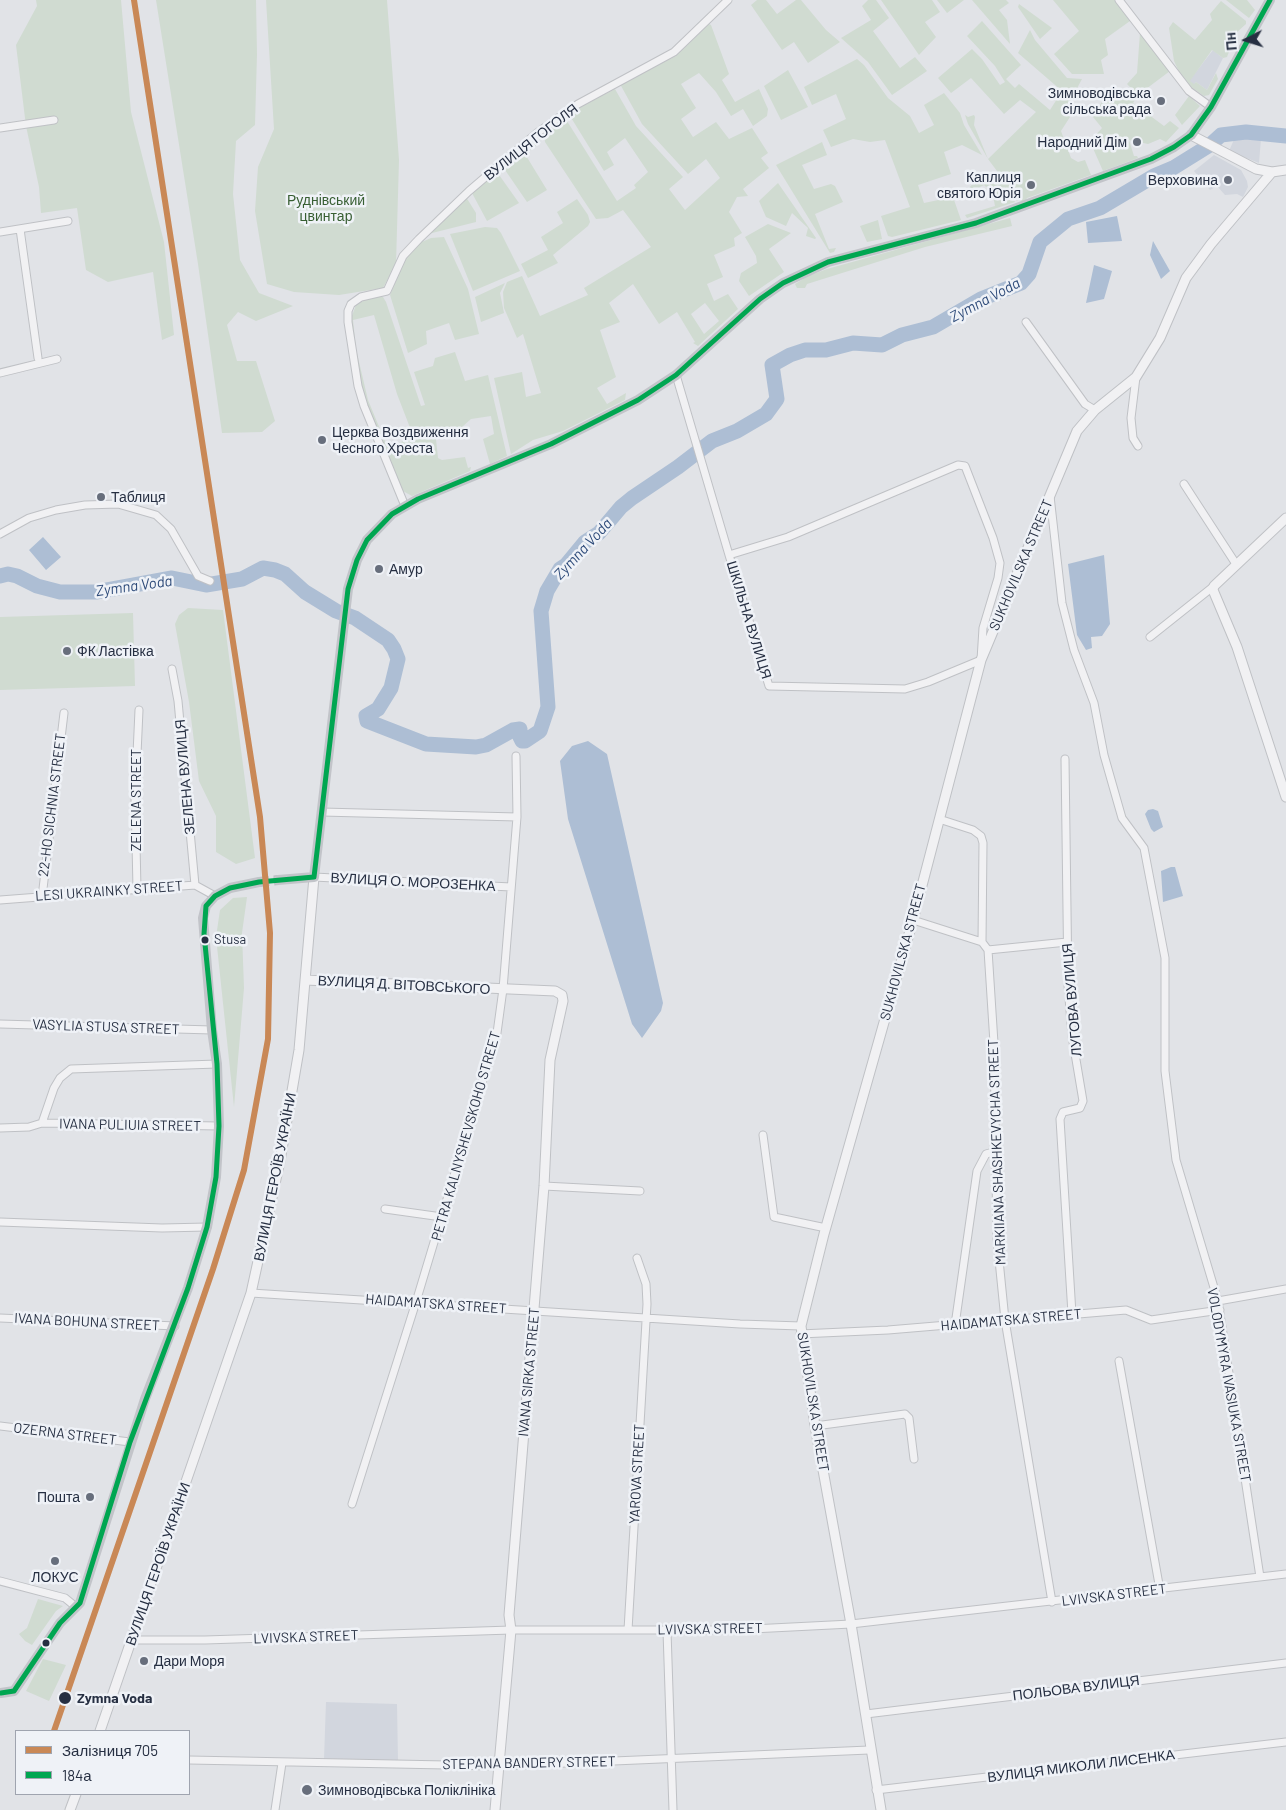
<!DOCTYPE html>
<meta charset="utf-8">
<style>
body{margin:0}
#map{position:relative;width:1286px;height:1810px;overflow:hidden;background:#e1e3e7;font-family:Barlow,sans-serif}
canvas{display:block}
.legend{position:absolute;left:15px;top:1730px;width:175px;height:65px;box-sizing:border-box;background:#eff2f7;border:1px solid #9fa4af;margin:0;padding:6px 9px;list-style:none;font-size:15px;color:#262f42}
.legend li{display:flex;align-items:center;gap:10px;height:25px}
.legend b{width:25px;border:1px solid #9fa4af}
.north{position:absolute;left:1221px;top:15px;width:50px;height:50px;-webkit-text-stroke:4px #eff2f7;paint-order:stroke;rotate:265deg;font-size:14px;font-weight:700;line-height:20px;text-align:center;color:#262f42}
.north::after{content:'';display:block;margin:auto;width:18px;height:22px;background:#262f42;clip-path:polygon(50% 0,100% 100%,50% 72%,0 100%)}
</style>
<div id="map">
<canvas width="1286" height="1810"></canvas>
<ul class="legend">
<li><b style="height:6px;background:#c98856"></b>Залізниця 705</li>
<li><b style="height:6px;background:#00a651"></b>184а</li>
</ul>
<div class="north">Пн</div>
</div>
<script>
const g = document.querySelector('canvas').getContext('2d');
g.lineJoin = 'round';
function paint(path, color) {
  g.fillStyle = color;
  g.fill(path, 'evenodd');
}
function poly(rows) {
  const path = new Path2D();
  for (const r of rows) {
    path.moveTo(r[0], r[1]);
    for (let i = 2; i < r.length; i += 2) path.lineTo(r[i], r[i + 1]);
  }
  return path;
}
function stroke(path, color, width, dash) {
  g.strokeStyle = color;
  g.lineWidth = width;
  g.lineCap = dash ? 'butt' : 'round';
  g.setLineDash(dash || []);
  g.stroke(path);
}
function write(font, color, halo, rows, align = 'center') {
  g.font = font + ' Barlow,sans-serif';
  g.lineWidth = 5;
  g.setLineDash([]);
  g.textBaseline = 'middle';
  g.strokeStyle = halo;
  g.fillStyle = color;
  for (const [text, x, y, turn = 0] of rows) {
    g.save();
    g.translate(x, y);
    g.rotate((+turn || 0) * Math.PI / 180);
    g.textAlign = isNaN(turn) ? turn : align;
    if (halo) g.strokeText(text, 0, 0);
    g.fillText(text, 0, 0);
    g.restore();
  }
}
paint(poly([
 [1213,50,1223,58,1207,90,1196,82,1194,85,1189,81],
 [1236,135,1261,139,1259,163,1229,151],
 [1214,155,1241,170,1247,181,1248,187,1243,197,1237,194,1225,195,1217,186,1210,190,1194,171],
 [326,1702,397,1704,398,1761,324,1759]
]), '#d2d6de');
paint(poly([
 [36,0,121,0,131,112,164,242,174,335,162,340,153,272,108,282,86,270,77,208,41,213,39,187,26,126,16,45,37,6],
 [156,0,256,0,257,54,255,125,236,141,233,194,240,260,259,293,293,306,256,321,238,312,227,325,237,361,256,361,275,421,262,432,222,433,198,264],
 [266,0,387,0,399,160,396,264,383,288,339,295,294,292,267,284,255,211,258,167,274,129],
 [757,0,766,0,777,14,796,0,801,0,826,30,840,42,808,63,794,42,782,50,751,5],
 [868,0,876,0,889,18,873,31,900,68,915,57,927,71,892,95,868,62,841,38,871,20,862,6],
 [881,0,932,0,940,12,925,22,936,37,919,55],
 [937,0,964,0,947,13],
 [972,0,1006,0,1009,3,999,10,1007,20,1010,44],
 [1053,0,1115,0,1130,21,1105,39,1108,55,1101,60,1104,74,1072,74,1054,54,1079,31],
 [1226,0,1247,0,1255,10,1249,18],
 [1221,1,1246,21,1246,24,1236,33,1227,57,1223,58,1212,50,1190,81,1194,84,1196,82,1207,90,1216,73,1218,79,1209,95,1204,96,1191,87,1180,74,1174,61,1169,28,1173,22,1195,40,1212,20,1210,14],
 [1019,4,1052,28,1040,39,1018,7],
 [982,21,1021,65,1006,79,1015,88,1019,84,1050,110,1062,91,1018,53,1030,30,1035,40,1067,78,1082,79,1068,105,1071,108,1070,117,1061,131,1071,158,1078,162,1085,160,1091,175,1027,198,1025,202,1014,200,1015,202,967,218,965,215,995,206,993,196,996,196,991,185,986,187,984,185,961,196,961,192,957,189,969,188,976,180,990,176,991,171,996,178,997,171,988,159,968,124,965,115,968,117,974,115,975,117,974,125,988,159,1036,112,1020,100,1004,114,971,78,951,93,938,78,972,49,982,59,1000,85,1005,82,995,66,967,36],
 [709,24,711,25,729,74,722,80,735,102,759,89,768,109,767,116,753,126,743,109,731,116,716,92,699,73,681,84,696,108,681,119,693,137,716,122,729,139,752,128,768,153,761,158,769,168,743,189,748,196,737,197,729,212,742,233,734,238,735,246,714,255,723,277,707,284,714,301,728,294,738,309,698,346,693,343,695,342,677,312,659,324,633,284,609,303,620,322,600,330,616,377,597,388,607,404,626,393,625,400,563,431,533,440,511,454,494,378,522,372,526,397,541,393,523,334,517,338,504,308,503,292,507,282,522,276,540,316,588,295,584,288,651,247,623,210,608,218,596,219,545,142,544,133,561,120,567,121,617,201,636,188,634,185,648,172,625,138,607,152,614,165,604,171,570,116,571,112,615,89,636,126,683,177,669,189,685,210,720,178,706,159,688,174,642,124,620,84,676,56],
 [705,303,719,321,704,334,691,314],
 [1140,33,1170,71,1138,95,1127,84,1137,73],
 [857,59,864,65,888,98,910,116,919,133,934,125,924,105,944,93,960,113,964,125,982,155,962,145,944,152,951,174,918,185,924,203,953,197,961,220,892,237,888,236,881,216,910,207,885,140,870,142,853,139,831,147,823,130,846,119,836,94,812,105,804,87],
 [788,70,808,107,781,120,764,86],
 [1112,85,1135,100,1133,103,1164,126,1170,121,1179,128,1166,142,1160,139,1148,144,1129,140,1134,156,1137,156,1138,158,1103,171,1092,146,1093,138,1102,128,1093,117],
 [1189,96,1200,106,1182,125,1175,115],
 [538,141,540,143,525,154,547,190,527,202,503,167,533,142],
 [822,142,827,155,802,165,814,189,831,184,835,186,843,202,815,214,829,249,836,248,834,252,830,253,776,165],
 [497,172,519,203,487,221,472,193],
 [778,183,816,238,815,239,806,236,808,228,792,213,786,226,766,217,759,201],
 [466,197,476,213,476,222,428,234],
 [577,199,588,215,590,222,588,226,553,255,558,263,528,278,521,264,548,250,541,237,563,223,557,212],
 [1010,218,1012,226,925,247,807,284,805,288,797,288,795,284,808,276,827,269],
 [878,220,882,239,867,242,860,226],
 [768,224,791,233,769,249,784,272,749,296,739,281,741,273,757,263,756,256,745,237],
 [485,227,497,228,501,233,520,271,473,291,450,234],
 [444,237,468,289,479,334,455,340,449,323,426,331,427,344,408,353,390,295,406,257,417,244,431,238],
 [505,283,500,293,504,313,481,322,475,297],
 [370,297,383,297,386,302,421,406,425,405,414,372,433,366,435,358,455,352,465,381,488,375,507,456,490,464,483,439,494,434,491,416,471,419,462,427,435,430,438,458,442,460,465,457,468,468,471,467,470,471,412,496,401,490,363,394,350,321,356,305],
 [374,315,397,394,414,438,387,446,368,400,356,349,353,320],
 [188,608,223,610,255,858,236,864,216,852,216,816,199,781,189,702,175,624,179,615],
 [133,613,135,686,0,690,0,617],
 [247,897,242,933,244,988,234,1107,216,937,220,910,233,898],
 [38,1599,63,1606,56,1611,32,1645,25,1641,19,1634,27,1628],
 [43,1659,66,1665,49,1701,26,1691]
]), '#d0dbd1');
paint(poly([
 [1117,216,1122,241,1088,243,1086,222],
 [1153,241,1170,271,1161,279,1150,255],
 [1094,265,1112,271,1104,299,1086,303],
 [43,537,61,557,46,570,29,550],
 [1104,555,1110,624,1102,636,1091,637,1092,648,1086,650,1077,635,1068,564],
 [588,741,607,754,663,1003,661,1011,642,1038,632,1024,568,819,560,761,572,746],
 [1153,809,1158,811,1163,827,1154,832,1151,829,1145,814,1148,810],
 [1171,867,1175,867,1183,896,1163,902,1161,871]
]), '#adbed4');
stroke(poly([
 [0,576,8,574,17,576,37,586,60,592,96,592,172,578,206,585,242,579,263,568,275,570,285,574,305,592,336,611,355,618,388,640,394,649,398,659,391,688,378,709,366,716,367,721,426,744,476,747,486,745,513,730,520,729,520,737,522,741,525,741,540,731,548,707,541,611,547,591,560,569,566,565,585,542,599,533,621,507,632,498,678,467,712,441,737,431,766,414,777,399,772,365,790,355,805,350,826,350,853,343,882,345,902,335,933,327,981,299,1021,283,1029,274,1040,242,1068,219,1100,208,1154,176,1173,168,1210,145,1221,135,1246,132,1286,136]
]), '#adbed4', 15);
stroke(poly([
 [259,882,278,880]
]), '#bcbfc6', 10, [10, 5]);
const minor = poly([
 [1119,0,1189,91,1211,107],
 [0,128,54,120],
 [20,229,38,358],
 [0,232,68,221],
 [1026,322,1085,404,1095,410],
 [0,373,57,359],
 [676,375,729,555,769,686,905,689,928,682,981,660,983,628,998,578,1000,563,993,538,965,466,958,465,788,537,729,555],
 [1136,377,1131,418,1133,438,1138,446],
 [1184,484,1236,564],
 [1050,496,1062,603,1074,650,1094,703,1104,755,1122,818,1144,848,1165,958,1165,1071,1176,1160,1218,1301,1260,1577],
 [405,506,364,406,358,386,348,322,348,311,351,304,361,297,387,291,403,256,419,239,469,191,537,133,578,104,674,52,728,0],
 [0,534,29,518,56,510,85,505,118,504,156,515,171,529,198,576,210,581],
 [1150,637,1214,586],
 [172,669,178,701,195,885],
 [1065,759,1068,985,1072,1036,1083,1101,1080,1108,1063,1112,1060,1119,1072,1314],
 [322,812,517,817],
 [939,819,973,830,981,836,983,843,982,942,988,950,994,1043,997,1240,1005,1320,1052,1602],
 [314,877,511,887],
 [137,889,135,798,139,710],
 [42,897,64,713],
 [0,900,195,885,215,896],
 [913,920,982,942],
 [988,950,1067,942],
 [0,1024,212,1030],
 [42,1123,219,1126],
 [0,1128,29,1127,42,1123,54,1088,60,1078,71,1069,217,1064],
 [763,1135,774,1217,826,1228],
 [544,1186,640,1191],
 [385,1209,442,1217],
 [0,1222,162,1228,207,1227],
 [251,1293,740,1324,801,1326],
 [1218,1301,1286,1289],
 [0,1318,175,1326],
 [955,1325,977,1171,986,1154,997,1151],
 [800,1334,888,1330,1126,1310,1151,1320,1220,1310],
 [1119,1361,1160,1590],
 [0,1426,130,1442],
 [815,1426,905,1414,909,1418,914,1459],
 [352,1504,416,1302,497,1033,503,989,517,817,516,756],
 [0,1581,65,1598,76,1607],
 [628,1630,647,1304,646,1284,637,1258],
 [667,1631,673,1810],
 [132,1640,205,1640,511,1630,732,1630,851,1624,1286,1574],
 [866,1714,1286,1663],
 [189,1760,498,1766,869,1750],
 [876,1790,1286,1742],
 [275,1810,282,1763]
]);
const tertiary = poly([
 [1191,135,1256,169,1272,172,1286,170],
 [1286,518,1214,586,1213,590,1237,647,1286,797],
 [305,980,555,991,562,995,563,1001,550,1060,544,1186,509,1615,511,1630,495,1810],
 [100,1731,251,1293,280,1161,299,1050,314,877],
 [70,1810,76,1794],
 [881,1810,851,1624,815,1426,801,1326,824,1234,913,920,981,660,1077,431,1095,410,1136,377,1160,338,1186,278,1211,244,1272,172]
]);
stroke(minor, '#bfc1c5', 9);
stroke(tertiary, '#bfc1c5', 11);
stroke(minor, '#f1f1f3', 7);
stroke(tertiary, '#f1f1f3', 9);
stroke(poly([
 [278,880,314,877,348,589,357,560,367,540,392,514,418,499,551,444,638,400,676,375,760,299,783,283,828,262,976,223,1151,159,1174,147,1191,135,1211,107,1270,0],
 [1,1693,14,1691,60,1623,80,1603,145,1399,188,1288,207,1227,216,1177,219,1126,217,1064,212,1030,203,918,206,906,215,896,230,888,259,882]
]), '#c2c4c9', 10);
stroke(poly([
 [314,877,348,589,357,560,367,540,392,514,418,499,551,444,638,400,676,375,760,299,783,283,828,262,976,223,1151,159,1174,147,1191,135,1211,107,1270,0],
 [1,1693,14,1691,60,1623,80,1603,130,1442,188,1288,207,1227,216,1177,219,1126,217,1064,204,934,206,906,215,896,230,888,259,882,314,877]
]), '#00a651', 5);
stroke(poly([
 [54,1731,213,1269,244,1170,268,1039,270,933,260,817,134,0]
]), '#c98856', 6);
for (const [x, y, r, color] of [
 [1161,101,5,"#676e7c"],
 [1137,142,5,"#676e7c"],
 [1228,180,5,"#676e7c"],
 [1031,185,5,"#676e7c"],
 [322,440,5,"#676e7c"],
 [101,497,5,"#676e7c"],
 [379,569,5,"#676e7c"],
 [67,651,5,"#676e7c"],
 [205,940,4.5,"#262f42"],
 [90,1497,5,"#676e7c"],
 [55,1561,5,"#676e7c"],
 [46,1643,4.5,"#262f42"],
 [144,1661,5,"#676e7c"],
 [65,1698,7,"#262f42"],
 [307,1790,6,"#676e7c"]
]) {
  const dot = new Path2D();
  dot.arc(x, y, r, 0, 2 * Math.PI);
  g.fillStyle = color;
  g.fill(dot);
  stroke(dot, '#eff2f7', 2);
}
write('13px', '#262f42', '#eff2f7', [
 ["Stusa",214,940]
], 'left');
write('14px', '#262f42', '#eff2f7', [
 ["Зимноводівська",1151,93,"right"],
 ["сільська рада",1151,109,"right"],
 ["Народний Дім",1127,142,"right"],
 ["Каплиця",1021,177,"right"],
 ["святого Юрія",1021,193,"right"],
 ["Верховина",1218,180,"right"],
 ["Церква Воздвиження",332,432],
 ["Чесного Хреста",332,448],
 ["Таблиця",111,497],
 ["Амур",389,569],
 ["ФК Ластівка",77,651],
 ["Пошта",80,1497,"right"],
 ["ЛОКУС",55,1577,"center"],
 ["Дари Моря",154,1661],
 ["Зимноводівська Поліклініка",318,1790]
], 'left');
write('14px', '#262f42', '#eff2f7', [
 ["ВУЛИЦЯ ГОГОЛЯ",531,142,-38],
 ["SUKHOVILSKA STREET",1021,565,-67],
 ["ШКІЛЬНА ВУЛИЦЯ",749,620,73],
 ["ЗЕЛЕНА ВУЛИЦЯ",185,777,-95],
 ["ZELENA STREET",136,800,-90],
 ["22-HO SICHNIA STREET",52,805,-83],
 ["ВУЛИЦЯ О. МОРОЗЕНКА",413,882,3],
 ["LESI UKRAINKY STREET",109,891,-4],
 ["SUKHOVILSKA STREET",903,952,-75],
 ["ВУЛИЦЯ Д. ВІТОВСЬКОГО",404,985,3],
 ["ЛУГОВА ВУЛИЦЯ",1072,1000,-95],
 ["VASYLIA STUSA STREET",106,1027,2],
 ["IVANA PULIUIA STREET",130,1125,1],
 ["PETRA KALNYSHEVSKOHO STREET",466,1136,-74],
 ["MARKIIANA SHASHKEVYCHA STREET",997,1152,-92],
 ["ВУЛИЦЯ ГЕРОЇВ УКРАЇНИ",275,1177,-79],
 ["HAIDAMATSKA STREET",436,1304,4],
 ["HAIDAMATSKA STREET",1011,1320,-5],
 ["IVANA BOHUNA STREET",87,1322,3],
 ["IVANA SIRKA STREET",529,1372,-85],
 ["VOLODYMYRA IVASIUKA STREET",1229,1385,80],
 ["SUKHOVILSKA STREET",813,1402,81],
 ["OZERNA STREET",65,1434,7],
 ["YAROVA STREET",637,1474,-87],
 ["ВУЛИЦЯ ГЕРОЇВ УКРАЇНИ",158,1564,-71],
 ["LVIVSKA STREET",1114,1595,-7],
 ["LVIVSKA STREET",710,1629,-1],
 ["LVIVSKA STREET",306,1637,-2],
 ["ПОЛЬОВА ВУЛИЦЯ",1076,1688,-7],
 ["STEPANA BANDERY STREET",529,1763,-1],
 ["ВУЛИЦЯ МИКОЛИ ЛИСЕНКА",1081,1766,-7]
]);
write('14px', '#385f33', '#eff2f7', [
 ["Руднівський",326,200],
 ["цвинтар",326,216]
]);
write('bold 14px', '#262f42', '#eff2f7', [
 ["Zymna Voda",77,1698]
], 'left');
write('italic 15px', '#2d4a79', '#eff2f7', [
 ["Zymna Voda",985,300,-28],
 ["Zymna Voda",583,549,-47],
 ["Zymna Voda",134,586,-8]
]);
</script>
